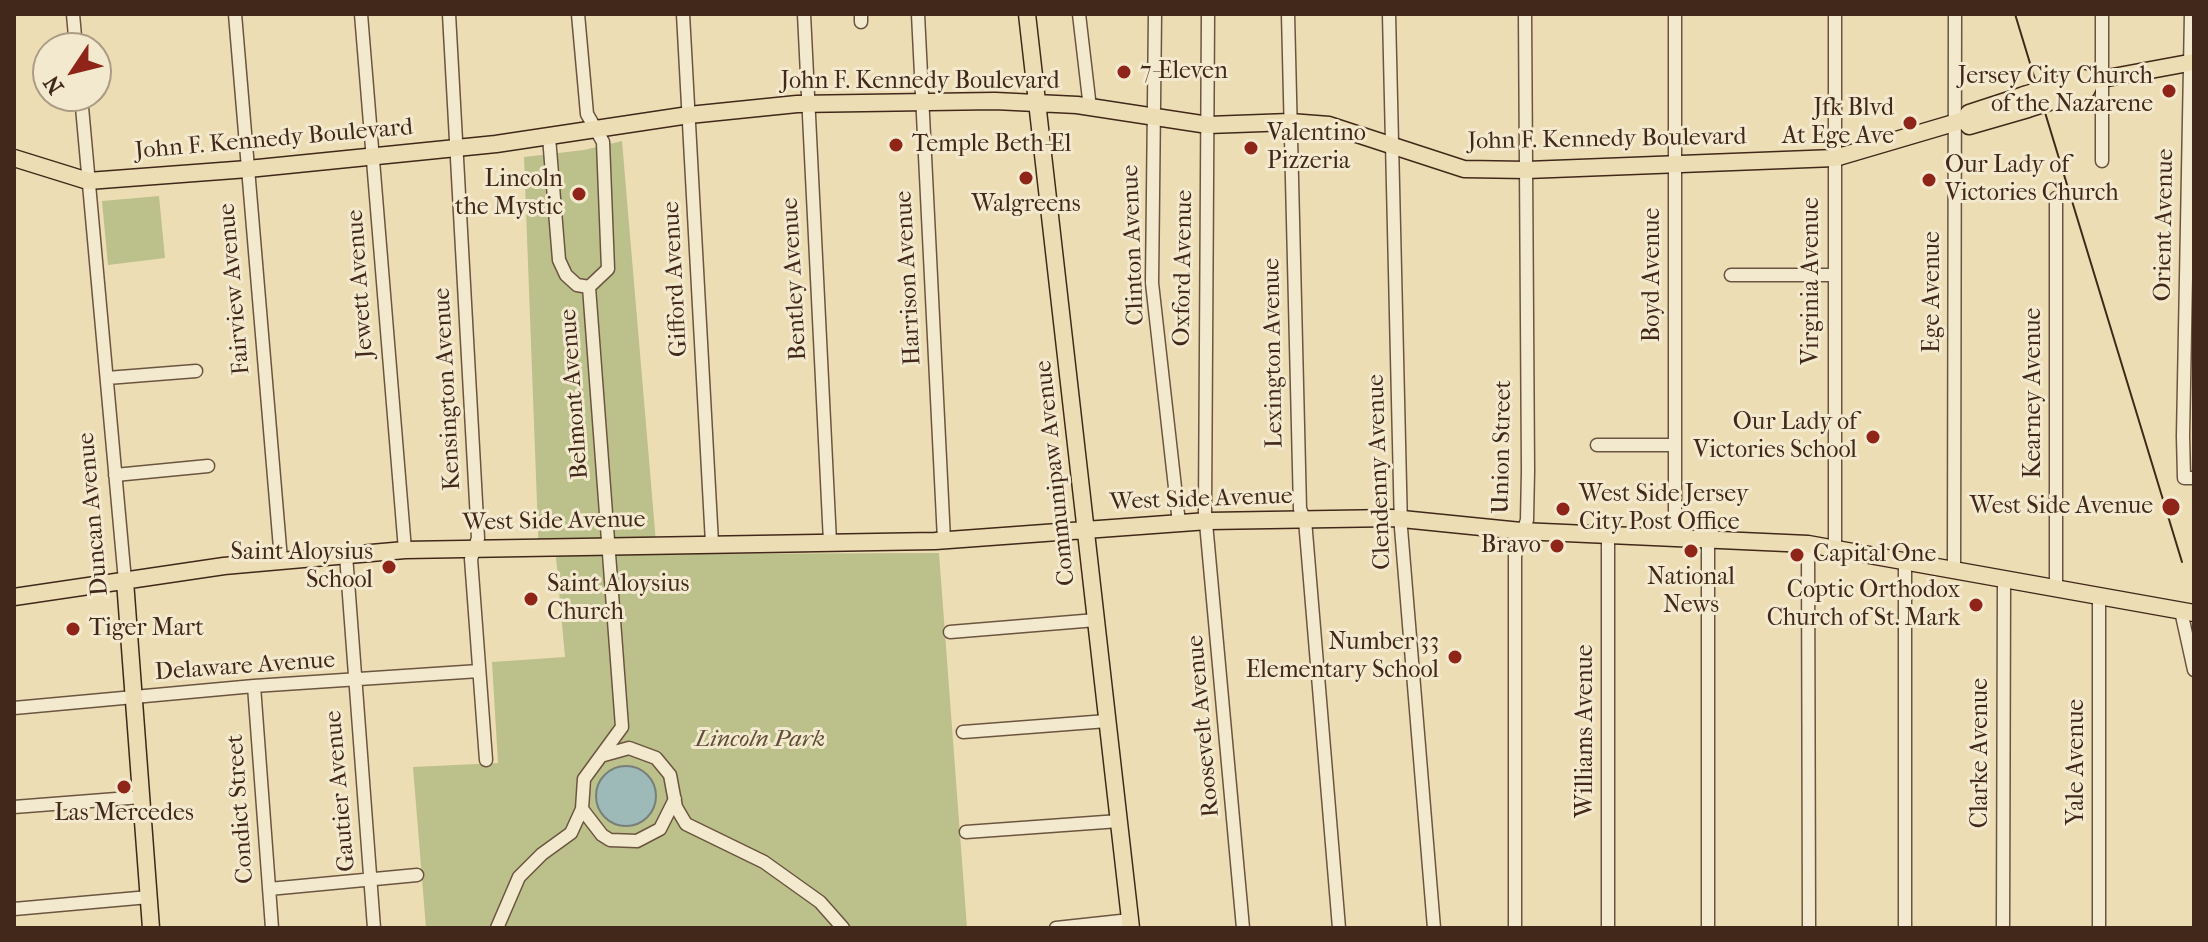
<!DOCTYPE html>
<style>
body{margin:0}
#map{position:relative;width:2208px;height:942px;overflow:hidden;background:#edddb4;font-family:"IM FELL French Canon",serif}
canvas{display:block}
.frame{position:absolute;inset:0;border:16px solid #41281a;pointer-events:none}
.north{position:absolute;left:32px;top:32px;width:80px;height:80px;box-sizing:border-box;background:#f3e9ce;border:2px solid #ac9c86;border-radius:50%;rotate:235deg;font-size:22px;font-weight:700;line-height:32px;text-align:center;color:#41281a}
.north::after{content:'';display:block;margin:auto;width:28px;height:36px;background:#8f2418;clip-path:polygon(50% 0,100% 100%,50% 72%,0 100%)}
</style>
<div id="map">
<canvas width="2208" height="942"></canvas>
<div class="frame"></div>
<div class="north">N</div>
</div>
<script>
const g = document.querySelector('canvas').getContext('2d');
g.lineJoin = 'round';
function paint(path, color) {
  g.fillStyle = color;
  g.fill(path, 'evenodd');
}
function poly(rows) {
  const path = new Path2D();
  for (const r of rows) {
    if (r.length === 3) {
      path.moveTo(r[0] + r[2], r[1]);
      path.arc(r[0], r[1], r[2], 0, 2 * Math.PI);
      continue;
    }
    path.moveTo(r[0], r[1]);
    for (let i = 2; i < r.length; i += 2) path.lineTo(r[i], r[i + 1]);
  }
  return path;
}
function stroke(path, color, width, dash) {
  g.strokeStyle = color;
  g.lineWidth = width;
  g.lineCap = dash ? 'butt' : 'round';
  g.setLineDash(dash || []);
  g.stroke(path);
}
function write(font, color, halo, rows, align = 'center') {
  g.font = font + ' "IM FELL French Canon",serif';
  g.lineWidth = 6;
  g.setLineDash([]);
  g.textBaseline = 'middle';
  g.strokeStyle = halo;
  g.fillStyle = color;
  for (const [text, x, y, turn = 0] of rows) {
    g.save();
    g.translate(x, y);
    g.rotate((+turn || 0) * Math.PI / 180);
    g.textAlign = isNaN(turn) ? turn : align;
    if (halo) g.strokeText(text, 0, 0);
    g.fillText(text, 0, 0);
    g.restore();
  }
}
paint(poly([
 [622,141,657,554,939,553,967,928,426,928,413,767,498,763,492,662,565,657,556,557,539,557,524,157,584,150],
 [159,196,165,258,108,265,102,201]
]), '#bcc08b');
const water = poly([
 [626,796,30]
]);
paint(water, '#9db9b8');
stroke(water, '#787f79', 2);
const minor = poly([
 [73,14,76,48],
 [235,14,281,560],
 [361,14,405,550],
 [449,14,478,538,471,559,486,760],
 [578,14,587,114,603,142,608,269,589,287],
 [683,14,712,543],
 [804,14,830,542],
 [861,14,861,22],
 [918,14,944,540],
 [1079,14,1090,108],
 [1155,14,1152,283,1179,523],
 [1208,14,1205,512,1243,928],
 [1288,14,1300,509,1305,520,1339,928],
 [1389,14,1401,528,1434,928],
 [1675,14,1675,536],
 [2102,14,2102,161],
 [2191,14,2183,436,2184,478,2194,478],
 [81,96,125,581],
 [549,137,559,260,566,275,577,285,589,287],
 [2056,198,2056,588],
 [1731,275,1834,275],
 [107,378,196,371],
 [1597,445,1675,445],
 [115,475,208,466],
 [1608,533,1608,928],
 [1708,537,1708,928],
 [1808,544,1809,928],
 [1835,549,1835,14],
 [346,555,374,928],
 [1905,560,1905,928],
 [1954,569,1955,14],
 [2181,611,2194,670],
 [950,632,1096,620],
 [254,686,272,928],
 [14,708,254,686,479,671],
 [963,732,1107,721],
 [604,755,629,748,656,758,670,775,676,807,686,824,764,862,820,902,843,928],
 [14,807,142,797],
 [582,809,602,835,610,840,637,841,660,829,675,799],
 [966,832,1119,821],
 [269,889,417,875],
 [14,909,149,897],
 [497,928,519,877,542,854,571,833,582,809,584,779,622,727,589,287],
 [1056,928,1130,920],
 [1515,928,1515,556,1527,520,1528,471,1525,14],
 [2003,928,2004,578],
 [2099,928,2099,596]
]);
const major = poly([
 [1027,14,1131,928],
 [2050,87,2083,78,2091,81,2194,62],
 [2056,100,2086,91,2091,81],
 [1964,120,1969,126,2028,109],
 [14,158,88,181,248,169,496,144,689,115,797,104,995,101,1077,105,1208,125,1290,122,1329,125,1464,169,1527,170,1835,158,1964,120,1969,113,2024,95],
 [125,581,151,928],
 [14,597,224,566,405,550,935,541,1208,521,1392,518,1521,531,1808,544,2194,613]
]);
stroke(minor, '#6c5540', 15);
stroke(major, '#41281a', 19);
stroke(minor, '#f3e9ce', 12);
stroke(major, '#edddb4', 16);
stroke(poly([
 [2015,14,2182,562]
]), '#41281a', 2);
const majorBridge = poly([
 [2024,95,2050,87],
 [2028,109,2056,100]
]);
stroke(majorBridge, '#41281a', 19, []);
stroke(majorBridge, '#edddb4', 16);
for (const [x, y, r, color] of [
 [1124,72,8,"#8f2418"],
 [2169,91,8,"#8f2418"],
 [1910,123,8,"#8f2418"],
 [896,145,8,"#8f2418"],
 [1251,148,8,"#8f2418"],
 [1026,178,8,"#8f2418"],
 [1929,180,8,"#8f2418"],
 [579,194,8,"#8f2418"],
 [1873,437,8,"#8f2418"],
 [2171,507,10,"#8f2418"],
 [1563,509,8,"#8f2418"],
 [1557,546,8,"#8f2418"],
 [1691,551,8,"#8f2418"],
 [1797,555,8,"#8f2418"],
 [389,567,8,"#8f2418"],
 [531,599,8,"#8f2418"],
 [1976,605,8,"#8f2418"],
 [73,629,8,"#8f2418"],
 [1455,657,8,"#8f2418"],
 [124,787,8,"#8f2418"]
]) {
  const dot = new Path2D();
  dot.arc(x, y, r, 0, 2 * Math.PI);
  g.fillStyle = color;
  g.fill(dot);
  stroke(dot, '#f3e9ce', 3);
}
write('24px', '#41281a', '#f3e9ce', [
 ["7-Eleven",1140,72,"left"],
 ["Jersey City Church",2153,77],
 ["of the Nazarene",2153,105],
 ["Jfk Blvd",1894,109],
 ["At Ege Ave",1894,137],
 ["Valentino",1267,134,"left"],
 ["Pizzeria",1267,162,"left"],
 ["Temple Beth-El",912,145,"left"],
 ["Our Lady of",1945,166,"left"],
 ["Victories Church",1945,194,"left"],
 ["Lincoln",563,180],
 ["the Mystic",563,208],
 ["Walgreens",1026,205,"center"],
 ["Our Lady of",1857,423],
 ["Victories School",1857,451],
 ["West Side Jersey",1579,495,"left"],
 ["City Post Office",1579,523,"left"],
 ["West Side Avenue",2153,507],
 ["Bravo",1541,546],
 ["Saint Aloysius",373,553],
 ["School",373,581],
 ["Capital One",1813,555,"left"],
 ["National",1691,578,"center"],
 ["News",1691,606,"center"],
 ["Saint Aloysius",547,585,"left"],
 ["Church",547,613,"left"],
 ["Coptic Orthodox",1960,591],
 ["Church of St. Mark",1960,619],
 ["Tiger Mart",89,629,"left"],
 ["Number 33",1439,643],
 ["Elementary School",1439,671],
 ["Las Mercedes",124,814,"center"]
], 'right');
write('24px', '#41281a', '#f3e9ce', [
 ["John F. Kennedy Boulevard",920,82],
 ["John F. Kennedy Boulevard",274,140,-5],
 ["John F. Kennedy Boulevard",1607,140,-1],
 ["Orient Avenue",2165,225,-89],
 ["Clinton Avenue",1134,245,-92],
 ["Oxford Avenue",1184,268,-89],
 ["Boyd Avenue",1653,275,-90],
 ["Harrison Avenue",909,278,-93],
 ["Gifford Avenue",676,279,-93],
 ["Bentley Avenue",795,279,-93],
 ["Virginia Avenue",1812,281,-90],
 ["Jewett Avenue",361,284,-94],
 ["Fairview Avenue",235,289,-95],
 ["Ege Avenue",1933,292,-90],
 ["Lexington Avenue",1274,353,-91],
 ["Kensington Avenue",448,389,-93],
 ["Kearney Avenue",2034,393,-90],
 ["Belmont Avenue",575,394,-94],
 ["Union Street",1503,447,-89],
 ["Clendenny Avenue",1380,472,-92],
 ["Communipaw Avenue",1056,473,-96],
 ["West Side Avenue",1201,500,-2],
 ["Duncan Avenue",94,514,-95],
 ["West Side Avenue",554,522,-1],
 ["Delaware Avenue",245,667,-4],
 ["Roosevelt Avenue",1204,726,-95],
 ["Williams Avenue",1586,731,-90],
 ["Clarke Avenue",1981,753,-90],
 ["Yale Avenue",2077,762,-90],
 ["Gautier Avenue",341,791,-95],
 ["Condict Street",241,809,-94]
]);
write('italic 24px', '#604e36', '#f3e9ce', [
 ["Lincoln Park",760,740]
]);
</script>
